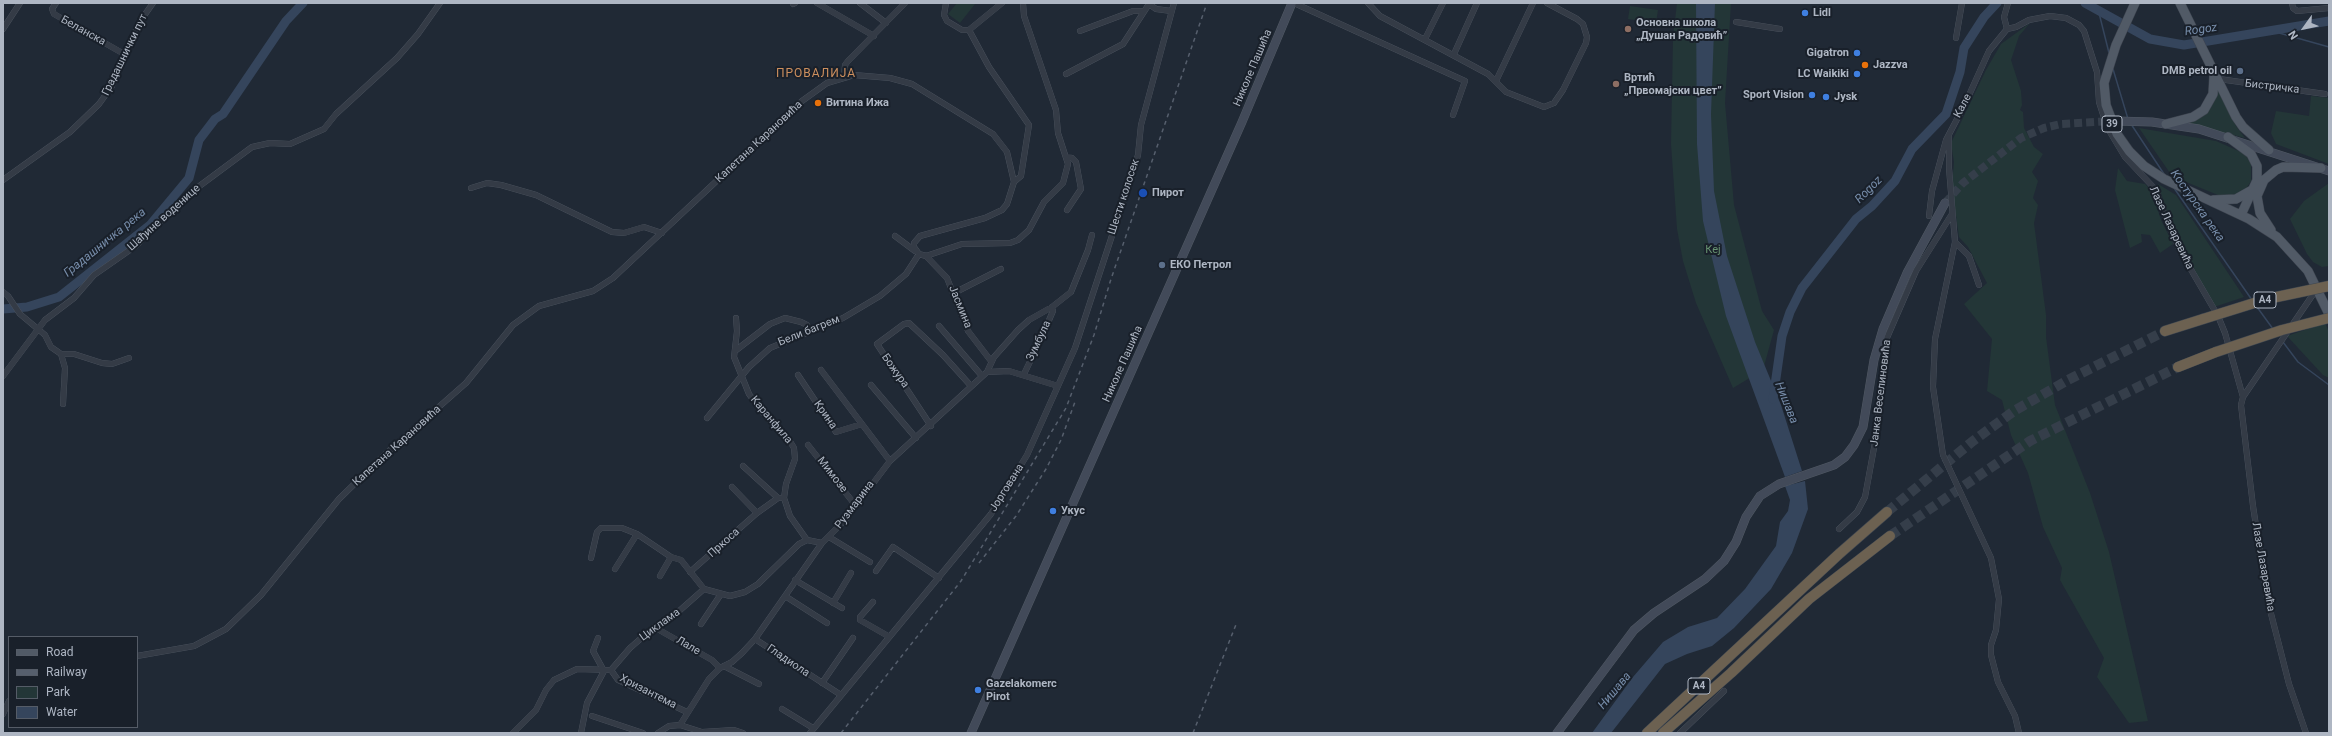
<!DOCTYPE html>
<meta charset="utf-8">
<style>
body{margin:0}
#map{position:relative;width:2332px;height:736px;overflow:hidden;background:#202935;font-family:Roboto,sans-serif}
canvas{display:block}
.frame{position:absolute;inset:0;border:4px solid #aeb6c3;pointer-events:none}
.legend{position:absolute;left:8px;top:636px;width:130px;height:92px;box-sizing:border-box;background:#19202a;border:1px solid #555c67;margin:0;padding:5px 7px;list-style:none;font-size:12px;color:#aeb6c3}
.legend li{display:flex;align-items:center;gap:8px;height:20px}
.legend b{width:20px;border:1px solid #555c67}
.north{position:absolute;left:2284px;top:8px;width:40px;height:40px;-webkit-text-stroke:3px #19202a;paint-order:stroke;rotate:237deg;font-size:11px;font-weight:700;line-height:16px;text-align:center;color:#aeb6c3}
.north::after{content:'';display:block;margin:auto;width:14px;height:18px;background:#aeb6c3;clip-path:polygon(50% 0,100% 100%,50% 72%,0 100%)}
</style>
<div id="map">
<canvas width="2332" height="736"></canvas>
<div class="frame"></div>
<ul class="legend">
<li><b style="height:5px;background:#515a66"></b>Road</li>
<li><b style="height:5px;background:#565f6d"></b>Railway</li>
<li><b style="height:11px;background:#233637"></b>Park</li>
<li><b style="height:11px;background:#35455c"></b>Water</li>
</ul>
<div class="north">N</div>
</div>
<script>
const g = document.querySelector('canvas').getContext('2d');
g.lineJoin = 'round';
function paint(path, color) {
  g.fillStyle = color;
  g.fill(path, 'evenodd');
}
function poly(rows) {
  const path = new Path2D();
  for (const r of rows) {
    path.moveTo(r[0], r[1]);
    for (let i = 2; i < r.length; i += 2) path.lineTo(r[i], r[i + 1]);
  }
  return path;
}
function stroke(path, color, width, dash) {
  g.strokeStyle = color;
  g.lineWidth = width;
  g.lineCap = dash ? 'butt' : 'round';
  g.setLineDash(dash || []);
  g.stroke(path);
}
function write(font, color, halo, rows, align = 'center') {
  g.font = font + ' Roboto,sans-serif';
  g.lineWidth = 4;
  g.setLineDash([]);
  g.textBaseline = 'middle';
  g.strokeStyle = halo;
  g.fillStyle = color;
  for (const [text, x, y, turn = 0] of rows) {
    g.save();
    g.translate(x, y);
    g.rotate((+turn || 0) * Math.PI / 180);
    g.textAlign = isNaN(turn) ? turn : align;
    if (halo) g.strokeText(text, 0, 0);
    g.fillText(text, 0, 0);
    g.restore();
  }
}
paint(poly([
 [957,3,975,4,960,23,948,14],
 [1677,3,1731,3,1725,103,1734,205,1762,311,1774,330,1763,370,1733,388,1696,303,1683,261,1677,229,1671,144,1673,37],
 [1630,6,1658,10,1656,23,1628,19],
 [2030,23,2019,36,2011,60,2021,91,2022,105,2020,110,2023,112,2024,128,2034,147,2043,154,2032,172,2038,181,2033,198,2038,205,2034,223,2046,315,2046,337,2055,405,2090,493,2109,552,2148,721,2129,723,2097,677,2104,658,2060,580,2062,568,2043,527,2028,473,2011,435,2002,400,1987,391,1992,339,1964,304,1987,283,1968,247,1959,237,1952,186,1954,162,1951,143,1986,70,2001,44],
 [2216,84,2236,126,2245,138,2185,123,2195,119],
 [2311,96,2329,98,2329,164,2276,144,2271,133,2276,111,2309,116],
 [2139,128,2216,141,2234,149,2245,154,2251,164,2251,181,2246,189,2239,194,2232,195,2218,195,2186,182,2172,176],
 [2118,168,2127,181,2145,184,2152,191,2161,220,2173,244,2160,253,2150,235,2141,234,2142,242,2130,248,2115,190],
 [2329,183,2329,266,2322,267,2313,262,2307,254,2290,219,2304,201],
 [2158,184,2176,195,2244,297,2214,307,2171,224],
 [2325,323,2329,332,2329,378,2323,375,2287,336]
]), '#233637');
paint(poly([
 [1696,3,1715,3,1711,114,1714,191,1727,256,1755,342,1781,405,1802,471,1785,477,1726,316,1703,221,1697,144],
 [1805,481,1808,509,1792,553,1771,589,1734,628,1712,646,1687,654,1665,664,1611,733,1592,733,1633,677,1663,642,1688,627,1717,618,1745,589,1776,546,1780,522,1788,511,1790,500,1785,486]
]), '#35455c');
stroke(poly([
 [2098,9,2109,53],
 [2272,31,2329,47],
 [2113,69,2128,119],
 [2131,124,2164,174],
 [2174,188,2252,300],
 [2257,307,2273,329],
 [2283,342,2298,362,2329,385]
]), '#35455c', 1.5);
stroke(poly([
 [2085,3,2150,39,2184,45,2329,21],
 [3,309,27,307,59,297,150,225,189,178,199,140,215,119,223,114,286,21,303,3],
 [1773,399,1782,336,1790,312,1802,288,1856,219,1872,206,1895,181,1912,149,1946,114,1960,72,1964,48,1984,17,1997,3]
]), '#35455c', 9);
stroke(poly([
 [1945,203,1963,183,2021,138,2044,128,2061,124,2113,121]
]), '#353e4a', 8, [8, 4]);
stroke(poly([
 [1887,512,1973,441,2014,411,2068,380,2165,331],
 [1890,536,2030,441,2178,367]
]), '#353e4a', 10, [10, 5]);
const minor = poly([
 [56,3,52,9,54,14,124,54],
 [817,3,874,36],
 [860,3,886,23],
 [946,3,944,15,947,21,962,30,969,30],
 [1002,3,969,30,989,67,1029,125,1021,176,1014,182],
 [1294,3,1465,81,1453,115],
 [1368,3,1380,16,1488,74,1506,92,1544,107,1554,103,1563,90,1586,43,1587,37,1583,24,1577,19,1547,3],
 [2292,3,2293,8,2297,11,2329,8],
 [793,4,795,3],
 [1736,22,1780,29],
 [3,29,20,3],
 [2007,29,2016,27,2029,20,2050,16,2066,18,2079,25,2084,31,2097,72,2099,102,2107,127,2125,157,2156,190,2167,222,2179,249,2218,316,2225,333,2243,397],
 [2007,29,2004,17,2008,3],
 [1080,31,1133,11,1143,11],
 [1956,38,1962,3],
 [1425,39,1443,3],
 [1454,54,1477,3],
 [1066,74,1123,44,1149,4,1156,9,1171,11],
 [844,77,845,65,848,61,905,3],
 [2219,79,2325,94],
 [1496,81,1533,3],
 [1949,136,1949,168,1955,242,1935,339,1933,387,1943,455,1991,558,1999,599,1996,630,1991,645,1991,655,1998,682,2015,716,2019,733],
 [1066,157,1072,158,1076,162,1081,189,1067,210],
 [3,180,70,132,99,104,112,86,124,54,141,20,153,3],
 [471,188,487,183,501,185,536,195,612,232,624,233,644,227,662,233],
 [1929,216,1932,191,1946,140,1965,104,1989,51,2007,29],
 [895,236,915,251],
 [1955,242,1969,256,1979,285],
 [926,256,947,278,968,331,991,361],
 [3,292,8,296,20,314,45,335,51,347,61,354,65,368,63,404],
 [954,293,1001,269],
 [736,318,737,331,734,357,749,394,762,412,791,443,794,448,795,459,786,484,784,498,790,516,807,540],
 [939,326,982,376],
 [735,351,770,324,785,318,801,322,807,325,809,330],
 [61,354,74,354,102,363,112,364,129,358],
 [821,370,890,461],
 [987,372,994,357,1018,330,1029,320,1052,307,1071,292,1088,250,1092,235],
 [1024,374,1040,341,1053,311,1052,307],
 [798,375,836,432,862,424],
 [3,376,45,320,74,298,94,275,137,245,186,196,252,147,270,143,290,144,324,129,336,114,397,58,418,34,440,3],
 [871,385,916,438],
 [707,418,749,367,770,348,843,318,880,296,906,274,919,254],
 [931,426,877,344,904,324,909,323,943,355,971,386],
 [808,445,856,506],
 [743,466,778,498],
 [732,487,757,513],
 [1839,529,1857,512,1865,497,1876,437,1886,340,1916,271,1952,214],
 [829,537,870,562],
 [591,558,597,532,601,528,622,528,637,534],
 [615,569,637,534,671,557,681,560,704,589],
 [876,571,893,547,939,578],
 [690,572,757,513,778,498,784,498],
 [660,576,671,557],
 [795,580,842,608],
 [785,596,827,623],
 [873,602,860,617,860,620,888,636],
 [833,603,851,573],
 [701,624,721,594],
 [654,627,712,660,720,668],
 [755,639,841,695],
 [137,656,194,646,226,629,261,595,339,499,382,457,466,383,513,325,539,306,593,291,613,278,802,101,827,83,854,75,890,78,912,84,993,134,1007,152,1014,182,1007,204,1002,210,985,218,920,236,914,243,914,247,919,254,926,256,962,244,1010,243,1018,240,1029,230,1044,202,1063,183,1068,164,1058,133,1056,110,1024,16,1023,3],
 [724,666,759,684],
 [611,670,618,680,687,712],
 [822,683,853,638],
 [782,709,813,728],
 [3,714,9,701],
 [592,716,643,733],
 [680,725,702,732,734,730,743,733],
 [513,733,536,710,546,690,554,680,577,669,611,670,630,648,654,627,678,612,704,589,730,596,745,592,758,584,799,544,807,540,822,543,846,519,890,461,987,372,1009,371,1058,386],
 [581,733,587,703,604,671,593,651,598,638],
 [658,733,669,726,680,725,709,679,720,668,732,662,742,653,755,639,822,543],
 [810,733,991,514,1027,455,1075,348,1130,181,1138,155,1141,125,1174,3],
 [1680,733,1724,691],
 [2306,733,2289,684,2267,598,2253,506,2241,405,2243,397,2316,290]
]);
const secondary = poly([
 [2116,121,2152,122,2199,129,2329,171],
 [971,733,1242,122,1292,3],
 [1557,733,1634,630,1654,613,1705,579,1724,561,1736,542,1746,517,1760,496,1779,484,1834,465,1845,457,1854,445,1863,427,1874,360,1883,329,1907,273,1945,203]
]);
const primary = poly([
 [2135,3,2116,45,2104,83,2106,105,2117,134,2129,151,2144,166,2164,179,2249,219,2277,237,2308,271,2329,314],
 [2180,3,2236,117,2243,127,2269,150],
 [2166,124,2193,117,2204,110,2213,94,2214,75],
 [2228,137,2251,154,2257,166,2257,180,2241,215],
 [2213,200,2236,199,2252,190],
 [2271,230,2260,213,2257,196,2264,180,2276,170,2283,167,2321,168]
]);
const motorway = poly([
 [2165,331,2203,319],
 [2178,367,2216,352],
 [1647,733,1839,554,1887,512],
 [1663,733,1731,673,1809,599,1890,536]
]);
stroke(minor, '#515964', 6);
stroke(secondary, '#515964', 9);
stroke(primary, '#3d444f', 10);
stroke(motorway, '#3e4650', 11);
stroke(minor, '#343b46', 5.5);
stroke(secondary, '#424a59', 8);
stroke(primary, '#515a66', 9);
stroke(motorway, '#6c6151', 10);
stroke(poly([
 [979,563,1016,516,1046,469,1061,440,1076,399],
 [841,733,961,581,1066,408,1094,335,1111,279,1207,3],
 [1193,733,1237,622]
]), '#565f6d', 1.5, [4, 4]);
const motorwayBridge = poly([
 [2203,319,2267,299,2329,286],
 [2216,352,2282,330,2329,318]
]);
stroke(motorwayBridge, '#3e4650', 11, []);
stroke(motorwayBridge, '#6c6151', 10);
for (const [x, y, r, color] of [
 [1805,13,4,"#3f7fe0"],
 [1628,29,4,"#8d6e63"],
 [1857,53,4,"#3f7fe0"],
 [1865,65,4,"#e8710a"],
 [2240,71,4,"#5c6f8a"],
 [1857,74,4,"#3f7fe0"],
 [1616,84,4,"#8d6e63"],
 [1812,95,4,"#3f7fe0"],
 [1826,97,4,"#3f7fe0"],
 [818,103,4,"#e8710a"],
 [1143,193,5,"#1a4fb4"],
 [1162,265,4,"#5c6f8a"],
 [1053,511,4,"#3f7fe0"],
 [978,690,4,"#3f7fe0"]
]) {
  const dot = new Path2D();
  dot.arc(x, y, r, 0, 2 * Math.PI);
  g.fillStyle = color;
  g.fill(dot);
  stroke(dot, '#19202a', 1.5);
}
for (const [x, y, w] of [
 [2112,124,20],
 [2265,300,22],
 [1699,686,22]
]) {
  const box = new Path2D();
  box.roundRect(x - w / 2, y - 8, w, 16, 3);
  g.fillStyle = '#19202a';
  g.fill(box);
  stroke(box, '#aeb6c3', 1);
}
write('bold 10px', '#aeb6c3', null, [
 ["39",2112,124],
 ["A4",2265,300],
 ["A4",1699,686]
]);
write('bold 11px', '#aeb6c3', '#19202a', [
 ["Lidl",1813,13],
 ["Основна школа",1636,23],
 ["„Душан Радовић”",1636,36],
 ["Gigatron",1849,53,"right"],
 ["Jazzva",1873,65],
 ["DMB petrol oil",2232,71,"right"],
 ["LC Waikiki",1849,74,"right"],
 ["Вртић",1624,78],
 ["„Првомајски цвет”",1624,91],
 ["Sport Vision",1804,95,"right"],
 ["Jysk",1834,97],
 ["Витина Ижа",826,103],
 ["Пирот",1152,193],
 ["ЕКО Петрол",1170,265],
 ["Укус",1061,511],
 ["Gazelakomerc",986,684],
 ["Pirot",986,697]
], 'left');
write('11px', '#aeb6c3', '#19202a', [
 ["Беланска",83,31,29],
 ["Градашнички пут",125,55,-64],
 ["Николе Пашића",1253,68,-67],
 ["Бистричка",2272,87,7],
 ["Кале",1963,106,-62],
 ["Капетана Карановића",759,142,-43],
 ["Шести колосек",1124,197,-72],
 ["Шађине воденице",164,218,-42],
 ["Лазе Лазаревића",2171,228,65],
 ["Јасмина",960,307,68],
 ["Бели багрем",809,331,-22],
 ["Зумбула",1039,341,-65],
 ["Николе Пашића",1123,364,-66],
 ["Божура",895,371,55],
 ["Јанка Веселиновића",1881,393,-83],
 ["Крина",825,415,55],
 ["Каранфила",771,420,50],
 ["Капетана Карановића",397,446,-42],
 ["Мимозе",832,475,52],
 ["Јоргована",1007,488,-58],
 ["Рузмарина",855,505,-53],
 ["Пркоса",724,543,-42],
 ["Лазе Лазаревића",2263,567,80],
 ["Циклама",660,625,-36],
 ["Лале",688,646,30],
 ["Гладиола",788,661,34],
 ["Хризантема",648,692,27]
]);
write('11px', '#679271', '#19202a', [
 ["Кеј",1713,250]
]);
write('italic 12px', '#778daa', '#19202a', [
 ["Rogoz",2201,30,-8],
 ["Rogoz",1869,190,-45],
 ["Костурска река",2197,206,55],
 ["Градашничка река",105,243,-39],
 ["Нишава",1786,403,68],
 ["Нишава",1615,691,-50]
]);
g.letterSpacing = '1px';
write('12px', '#cd8f5e', '#19202a', [
 ["ПРОВАЛИЈА",816,74]
]);
g.letterSpacing = '0px';
</script>
